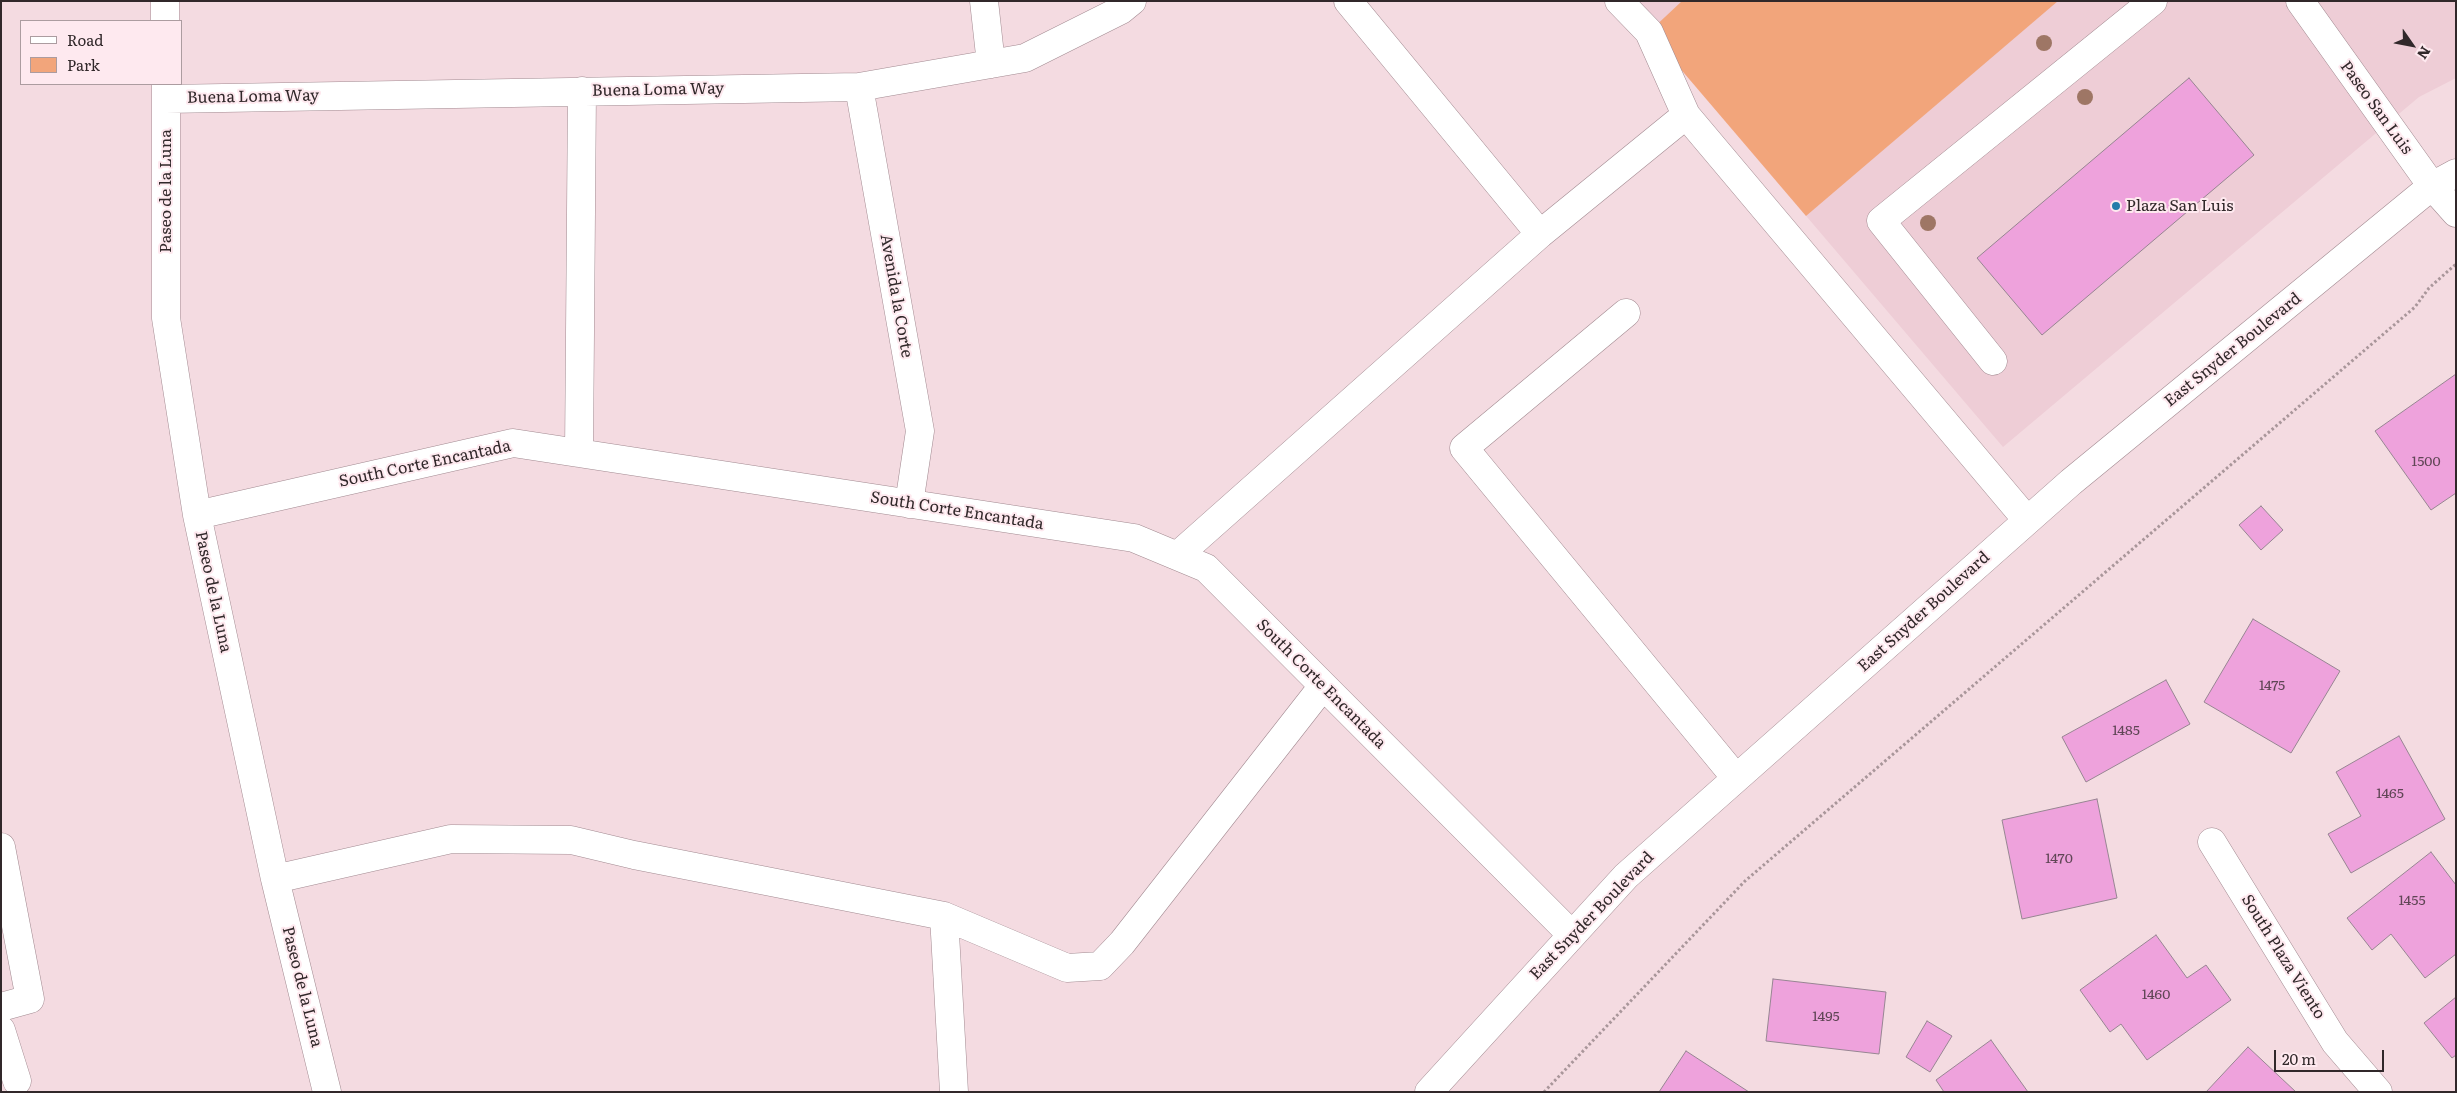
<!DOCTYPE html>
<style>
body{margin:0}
#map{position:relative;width:2457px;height:1093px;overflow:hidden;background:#f4dbe1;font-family:Literata,serif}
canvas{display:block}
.frame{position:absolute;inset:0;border:2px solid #31282a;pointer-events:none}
.legend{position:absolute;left:20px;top:20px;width:162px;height:65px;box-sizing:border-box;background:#fee9ef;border:1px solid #ac9ca0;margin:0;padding:6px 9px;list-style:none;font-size:15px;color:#31282a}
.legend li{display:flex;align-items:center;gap:10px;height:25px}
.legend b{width:25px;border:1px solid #ac9ca0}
.north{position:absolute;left:2387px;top:20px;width:50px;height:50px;-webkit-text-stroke:4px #fee9ef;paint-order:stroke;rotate:123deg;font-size:14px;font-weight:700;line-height:20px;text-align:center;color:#31282a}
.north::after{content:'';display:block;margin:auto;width:18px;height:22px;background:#31282a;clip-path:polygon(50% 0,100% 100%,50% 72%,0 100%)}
.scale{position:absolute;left:2274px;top:1050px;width:110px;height:22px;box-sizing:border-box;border:2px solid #31282a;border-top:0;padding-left:6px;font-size:15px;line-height:18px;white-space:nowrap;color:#31282a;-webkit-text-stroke:4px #fee9ef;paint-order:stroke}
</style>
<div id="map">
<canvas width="2457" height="1093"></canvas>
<div class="frame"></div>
<ul class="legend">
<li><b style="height:6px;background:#fff"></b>Road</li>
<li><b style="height:14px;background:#f2a57b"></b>Park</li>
</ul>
<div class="north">N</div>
<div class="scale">20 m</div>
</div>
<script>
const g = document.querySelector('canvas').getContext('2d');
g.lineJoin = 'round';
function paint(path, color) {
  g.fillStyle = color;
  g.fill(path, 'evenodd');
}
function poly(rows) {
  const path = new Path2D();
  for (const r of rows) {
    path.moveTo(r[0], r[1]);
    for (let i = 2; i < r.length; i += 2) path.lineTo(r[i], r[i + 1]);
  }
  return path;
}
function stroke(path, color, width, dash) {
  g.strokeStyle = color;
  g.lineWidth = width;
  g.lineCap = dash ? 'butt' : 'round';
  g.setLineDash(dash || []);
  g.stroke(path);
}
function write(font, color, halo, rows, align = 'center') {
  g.font = font + ' Literata,serif';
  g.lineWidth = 4;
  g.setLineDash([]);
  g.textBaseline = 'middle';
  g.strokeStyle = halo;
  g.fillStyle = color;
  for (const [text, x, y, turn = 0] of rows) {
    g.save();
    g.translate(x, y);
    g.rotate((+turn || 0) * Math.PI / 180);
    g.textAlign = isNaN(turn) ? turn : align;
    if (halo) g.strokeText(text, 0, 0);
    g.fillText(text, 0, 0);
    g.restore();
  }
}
paint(poly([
 [1623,1,2456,1,2456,78,2419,97,2003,447]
]), '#eecdd6');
paint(poly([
 [1682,1,2058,1,1806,216,1649,32]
]), '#f2a57b');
const building = poly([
 [2189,78,2254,155,2042,335,1977,258,2189,78],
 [2456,374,2456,493,2431,510,2375,431,2456,374],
 [2261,506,2283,530,2261,550,2239,525,2261,506],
 [2253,619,2340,671,2291,753,2204,702,2253,619],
 [2166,680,2190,724,2086,782,2062,737,2166,680],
 [2399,736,2445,819,2351,873,2328,834,2361,816,2336,772,2399,736],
 [2097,799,2117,898,2022,919,2002,820,2097,799],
 [2431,852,2456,885,2456,954,2425,978,2391,934,2372,950,2347,918,2431,852],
 [2156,935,2187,978,2206,965,2231,1000,2147,1060,2121,1024,2110,1032,2080,990,2156,935],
 [1773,979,1886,992,1879,1054,1766,1041,1773,979],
 [2456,997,2456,1055,2452,1058,2424,1023,2456,997],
 [1927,1021,1952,1036,1930,1072,1906,1057,1927,1021],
 [1991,1040,2028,1092,1944,1092,1936,1080,1991,1040],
 [2248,1047,2296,1092,2206,1092,2248,1047],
 [1686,1051,1749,1092,1659,1092,1686,1051]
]);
paint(building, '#eea2dc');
stroke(building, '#978592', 1);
const minor = poly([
 [165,1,165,21],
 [984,1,991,64],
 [1348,1,1540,234],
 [1619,1,1649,32,1686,115,2027,520],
 [2300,1,2432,186,2456,213],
 [166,84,166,318,197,515,275,879,327,1092],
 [859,87,920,431,909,504],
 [166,99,859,87,1025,58,1121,10,1132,1],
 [1626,313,1464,448,1736,778],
 [1993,361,1881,221,2153,1],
 [579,453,582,91],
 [197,515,513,443,1134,538,1206,568,1571,934],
 [1177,556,1540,234,1686,115],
 [2212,842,2335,1042,2378,1092],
 [1,847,30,999,1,1007],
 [275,879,451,839,571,840,634,855,944,916,1067,968,1100,966,1122,943,1323,686],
 [944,916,954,1092],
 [1,1030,17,1081],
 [1429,1092,1626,876,2071,482,2432,186,2456,173]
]);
stroke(minor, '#a28a91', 29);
stroke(poly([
 [1544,1092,1745,881,2415,307,2429,288,2456,264]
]), '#a9969a', 3, [2.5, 2.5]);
stroke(minor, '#fff', 28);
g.fillStyle = '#9e7665';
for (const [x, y] of [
 [2044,43],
 [2085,97],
 [1928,223]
]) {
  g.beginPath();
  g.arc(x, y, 8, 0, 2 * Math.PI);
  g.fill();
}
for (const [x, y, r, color] of [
 [2116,206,5,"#237caa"]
]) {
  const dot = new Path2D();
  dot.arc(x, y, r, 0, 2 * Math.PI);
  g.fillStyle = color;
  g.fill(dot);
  stroke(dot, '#fee9ef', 2);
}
write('14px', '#604656', null, [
 ["1500",2426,462],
 ["1475",2272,686],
 ["1485",2126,731],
 ["1465",2390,794],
 ["1470",2059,859],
 ["1455",2412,901],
 ["1460",2156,995],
 ["1495",1826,1017]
]);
write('16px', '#31282a', '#fee9ef', [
 ["Buena Loma Way",658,90,-1],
 ["Buena Loma Way",253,97,-1],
 ["Paseo San Luis",2376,108,54],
 ["Paseo de la Luna",166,191,-90],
 ["Avenida la Corte",896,296,80],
 ["East Snyder Boulevard",2233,350,-39],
 ["South Corte Encantada",425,464,-12],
 ["South Corte Encantada",957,511,9],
 ["Paseo de la Luna",213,592,78],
 ["East Snyder Boulevard",1924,612,-42],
 ["South Corte Encantada",1321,684,45],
 ["East Snyder Boulevard",1592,916,-46],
 ["South Plaza Viento",2283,957,58],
 ["Paseo de la Luna",302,987,76]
]);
write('16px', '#31282a', '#fee9ef', [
 ["Plaza San Luis",2126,206]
], 'left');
</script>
